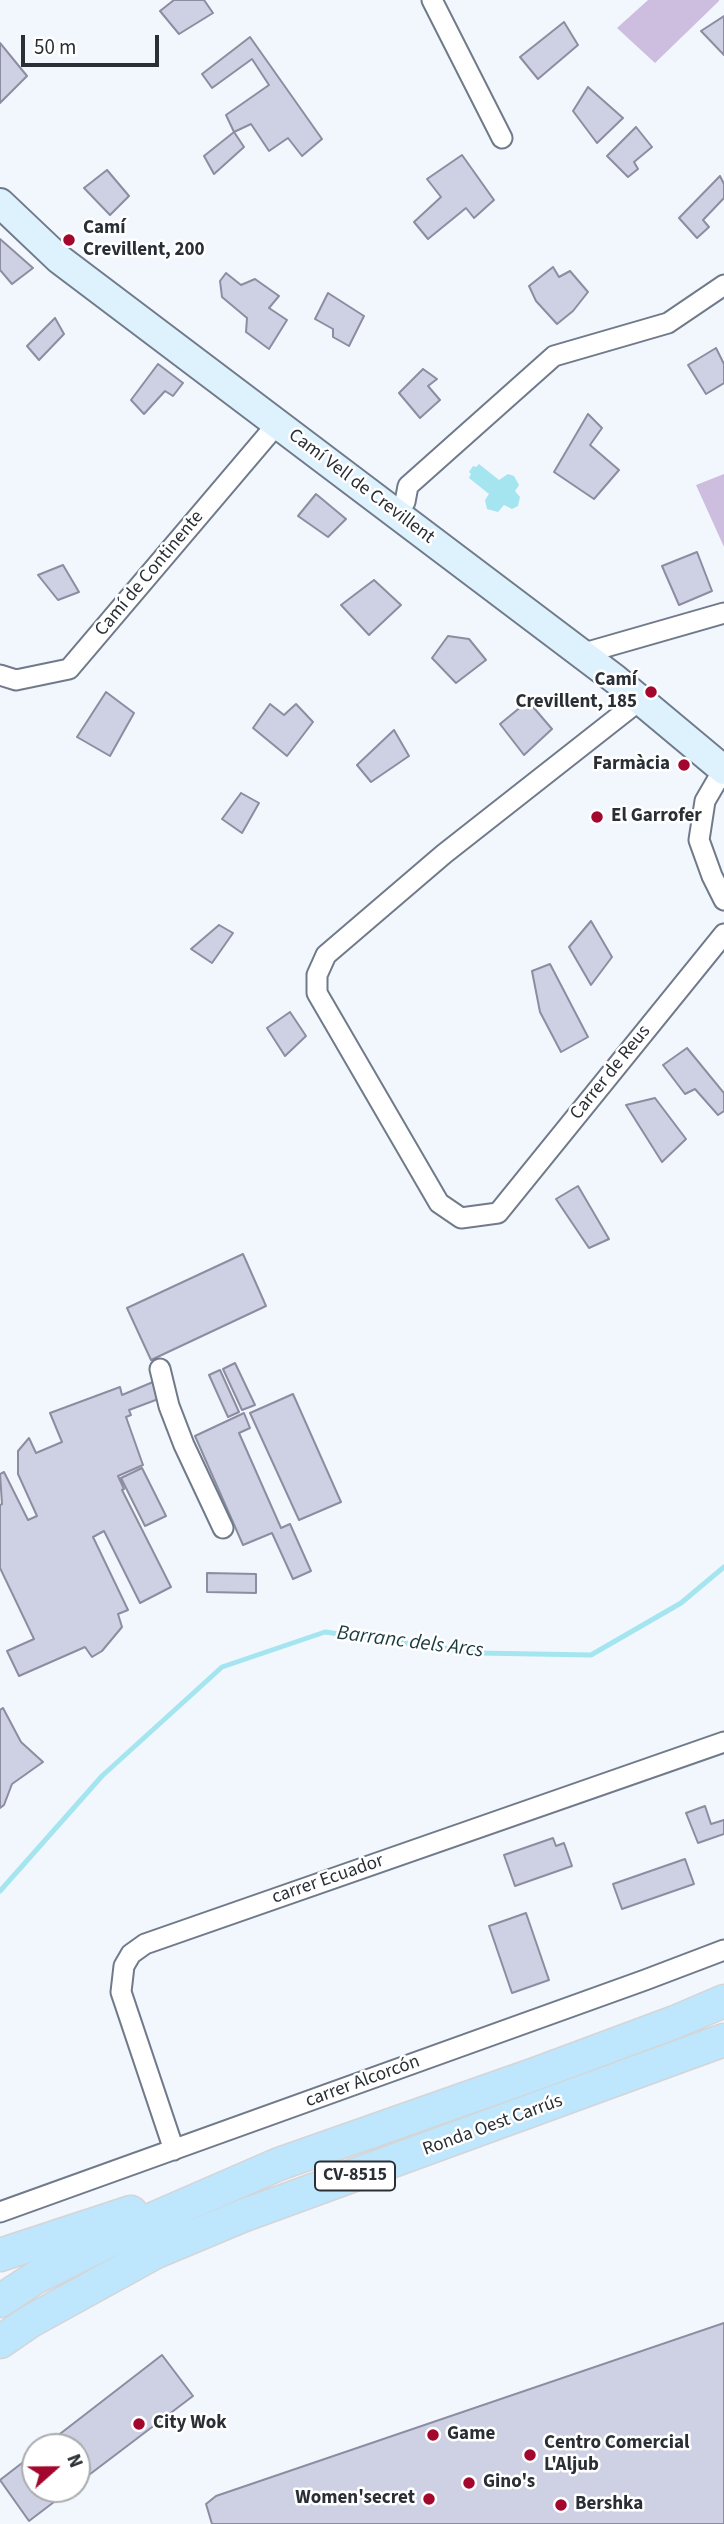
<!DOCTYPE html>
<meta charset="utf-8">
<style>
body{margin:0}
#map{position:relative;width:724px;height:2524px;overflow:hidden;background:#f2f7fe;font-family:"Source Sans 3",sans-serif}
canvas{display:block}
.north{position:absolute;left:21px;top:2433px;width:70px;height:70px;box-sizing:border-box;background:#fff;border:2px solid #aaacae;border-radius:50%;rotate:69deg;font-size:19px;font-weight:700;line-height:28px;text-align:center;color:#2a2f35}
.north::after{content:'';display:block;margin:auto;width:24px;height:32px;background:#a4072d;clip-path:polygon(50% 0,100% 100%,50% 72%,0 100%)}
.scale{position:absolute;left:21px;top:35px;width:138px;height:32px;box-sizing:border-box;border:4px solid #2a2f35;border-top:0;padding-left:9px;font-size:21px;line-height:24px;white-space:nowrap;color:#2a2f35;-webkit-text-stroke:5px #fff;paint-order:stroke}
</style>
<div id="map">
<canvas width="724" height="2524"></canvas>
<div class="north">N</div>
<div class="scale">50 m</div>
</div>
<script>
const g = document.querySelector('canvas').getContext('2d');
g.lineJoin = 'round';
function paint(path, color) {
  g.fillStyle = color;
  g.fill(path, 'evenodd');
}
function poly(rows) {
  const path = new Path2D();
  for (const r of rows) {
    path.moveTo(r[0], r[1]);
    for (let i = 2; i < r.length; i += 2) path.lineTo(r[i], r[i + 1]);
  }
  return path;
}
function stroke(path, color, width, dash) {
  g.strokeStyle = color;
  g.lineWidth = width;
  g.lineCap = dash ? 'butt' : 'round';
  g.setLineDash(dash || []);
  g.stroke(path);
}
function write(font, color, halo, rows, align = 'center') {
  g.font = font + ' "Source Sans 3",sans-serif';
  g.lineWidth = 5;
  g.setLineDash([]);
  g.textBaseline = 'middle';
  g.strokeStyle = halo;
  g.fillStyle = color;
  for (const [text, x, y, turn = 0] of rows) {
    g.save();
    g.translate(x, y);
    g.rotate((+turn || 0) * Math.PI / 180);
    g.textAlign = isNaN(turn) ? turn : align;
    if (halo) g.strokeText(text, 0, 0);
    g.fillText(text, 0, 0);
    g.restore();
  }
}
paint(poly([
 [648,0,719,0,719,1,655,63,617,28],
 [724,474,724,547,696,485]
]), '#cdbedf');
paint(poly([
 [479,464,499,480,508,474,514,476,519,485,515,491,520,497,518,506,512,509,504,505,498,512,487,509,485,500,489,494,469,478,471,474,469,472,473,466,476,467]
]), '#a4e5f0');
stroke(poly([
 [0,1891,102,1776,222,1667,325,1632,478,1653,591,1655,681,1603,724,1567]
]), '#a4e5f0', 5);
const building = poly([
 [174,0,204,0,213,13,179,34,160,11,174,0],
 [724,16,724,55,701,31,724,16],
 [564,22,578,45,538,79,520,57,564,22],
 [250,37,322,139,302,156,288,138,269,151,251,124,234,132,226,115,269,85,252,59,212,88,202,74,250,37],
 [0,43,27,76,0,103,0,43],
 [588,87,623,118,597,143,573,111,588,87],
 [636,127,652,147,634,162,638,169,628,177,607,156,636,127],
 [234,132,244,147,214,174,204,156,234,132],
 [462,155,494,200,474,218,466,208,428,239,414,222,441,197,427,179,462,155],
 [107,170,129,196,110,215,84,188,107,170],
 [720,176,724,184,724,198,703,220,709,227,697,238,679,218,720,176],
 [0,239,33,268,12,284,0,270,0,239],
 [553,267,559,277,570,271,588,292,573,311,557,324,536,301,529,286,553,267],
 [226,273,241,285,255,279,279,296,269,308,287,320,269,349,246,332,247,318,222,297,220,281,226,273],
 [328,293,364,316,349,346,333,337,333,329,315,319,328,293],
 [55,318,64,334,39,360,27,346,55,318],
 [716,348,724,364,724,383,706,394,688,365,716,348],
 [158,364,183,383,173,396,165,391,144,414,131,400,158,364],
 [423,369,437,379,428,386,440,400,420,418,399,393,423,369],
 [588,414,602,428,590,445,619,470,594,499,554,472,588,414],
 [316,494,346,519,328,537,298,516,316,494],
 [697,552,712,591,679,605,662,566,697,552],
 [63,565,79,592,58,600,38,575,63,565],
 [374,580,401,605,369,635,341,605,374,580],
 [448,636,469,639,486,660,456,683,432,658,448,636],
 [106,692,134,713,110,756,77,737,106,692],
 [528,701,552,729,524,755,500,724,528,701],
 [270,704,284,715,296,704,313,722,287,756,253,728,270,704],
 [394,730,409,756,371,782,357,765,394,730],
 [241,793,259,803,242,833,222,819,241,793],
 [591,921,612,957,591,985,569,947,591,921],
 [219,925,233,933,212,963,191,949,219,925],
 [550,964,588,1037,561,1052,540,1012,532,971,550,964],
 [290,1012,306,1036,285,1056,267,1028,290,1012],
 [687,1048,724,1093,724,1111,718,1115,695,1089,685,1094,663,1065,687,1048],
 [655,1098,686,1139,662,1162,626,1105,655,1098],
 [578,1186,609,1239,589,1248,556,1199,578,1186],
 [243,1254,266,1306,151,1360,127,1308,243,1254],
 [235,1363,255,1405,242,1410,223,1369,235,1363],
 [220,1370,239,1412,228,1417,209,1375,220,1370],
 [153,1382,161,1398,129,1410,131,1415,126,1417,143,1465,118,1476,124,1489,122,1490,171,1587,140,1603,104,1531,93,1537,128,1610,118,1614,122,1627,102,1651,92,1657,85,1647,19,1676,7,1651,34,1639,0,1568,0,1505,2,1504,0,1474,4,1472,28,1520,37,1516,18,1474,18,1451,29,1438,36,1453,62,1442,50,1413,120,1387,122,1395,153,1382],
 [293,1394,341,1502,299,1520,250,1413,293,1394],
 [244,1413,250,1428,239,1433,281,1528,290,1524,311,1571,293,1579,272,1533,243,1545,195,1436,244,1413],
 [142,1468,166,1516,145,1526,121,1478,142,1468],
 [207,1573,256,1574,256,1593,207,1592,207,1573],
 [3,1708,21,1742,43,1762,12,1784,4,1805,0,1808,0,1710,3,1708],
 [705,1806,711,1824,724,1820,724,1834,698,1843,686,1813,705,1806],
 [553,1838,556,1846,564,1843,572,1866,515,1886,504,1855,553,1838],
 [685,1859,694,1884,622,1909,613,1884,685,1859],
 [526,1913,549,1980,512,1993,489,1926,526,1913],
 [724,2323,724,2524,212,2524,206,2504,216,2496,724,2323],
 [162,2355,193,2396,77,2484,77,2447,43,2447,162,2355],
 [35,2453,35,2489,71,2489,29,2521,0,2480,35,2453]
]);
paint(building, '#ced0e4');
stroke(building, '#8c8da0', 2);
const street = poly([
 [432,0,502,138],
 [395,513,405,502,408,486,554,356,668,323,724,285],
 [581,654,724,613],
 [0,675,16,680,69,669,277,424],
 [640,700,444,854,326,955,317,975,317,993,439,1203,461,1218,498,1213,724,934],
 [723,770,705,801,699,840,712,876,724,900],
 [160,1369,169,1406,184,1445,223,1528],
 [174,2150,121,1992,124,1966,131,1954,145,1944,724,1742],
 [0,2212,645,1980,724,1950]
]);
const secondary = poly([
 [0,203,59,259,615,679,724,770]
]);
const primary = poly([
 [0,2255,131,2212],
 [0,2301,35,2278,157,2217,279,2164,535,2074,675,2022,724,2001],
 [0,2342,29,2322,156,2252,242,2216,724,2040]
]);
stroke(street, '#707a8a', 23);
stroke(secondary, '#707a8a', 32);
stroke(primary, '#d4d5d7', 35);
stroke(street, '#fff', 19);
stroke(secondary, '#def2fe', 28);
stroke(primary, '#bee6fc', 32);
for (const [x, y, r, color] of [
 [69,240,7,"#a4072d"],
 [651,692,7,"#a4072d"],
 [684,765,7,"#a4072d"],
 [597,817,7,"#a4072d"],
 [139,2424,7,"#a4072d"],
 [433,2435,7,"#a4072d"],
 [530,2455,7,"#a4072d"],
 [469,2483,7,"#a4072d"],
 [429,2499,7,"#a4072d"],
 [561,2505,7,"#a4072d"]
]) {
  const dot = new Path2D();
  dot.arc(x, y, r, 0, 2 * Math.PI);
  g.fillStyle = color;
  g.fill(dot);
  stroke(dot, '#fff', 2.5);
}
for (const [x, y, w] of [
 [355,2176,80]
]) {
  const box = new Path2D();
  box.roundRect(x - w / 2, y - 14.5, w, 29, 5);
  g.fillStyle = '#fff';
  g.fill(box);
  stroke(box, '#2a2f35', 2);
}
write('bold 18px', '#2a2f35', null, [
 ["CV-8515",355,2176]
]);
write('bold 19px', '#2a2f35', '#fff', [
 ["Camí",83,229],
 ["Crevillent, 200",83,251],
 ["Camí",637,681,"right"],
 ["Crevillent, 185",637,703,"right"],
 ["Farmàcia",670,765,"right"],
 ["El Garrofer",611,817],
 ["City Wok",153,2424],
 ["Game",447,2435],
 ["Centro Comercial",544,2444],
 ["L'Aljub",544,2466],
 ["Gino's",483,2483],
 ["Women'secret",415,2499,"right"],
 ["Bershka",575,2505]
], 'left');
write('19px', '#2a2f35', '#fff', [
 ["Camí Vell de Crevillent",361,487,37],
 ["Camí de Continente",150,574,-50],
 ["Carrer de Reus",611,1073,-51],
 ["carrer Ecuador",328,1880,-19],
 ["carrer Alcorcón",363,2082,-20],
 ["Ronda Oest Carrús",493,2126,-20]
]);
write('italic 21px', '#193a3f', '#fff', [
 ["Barranc dels Arcs",410,1643,7]
]);
</script>
